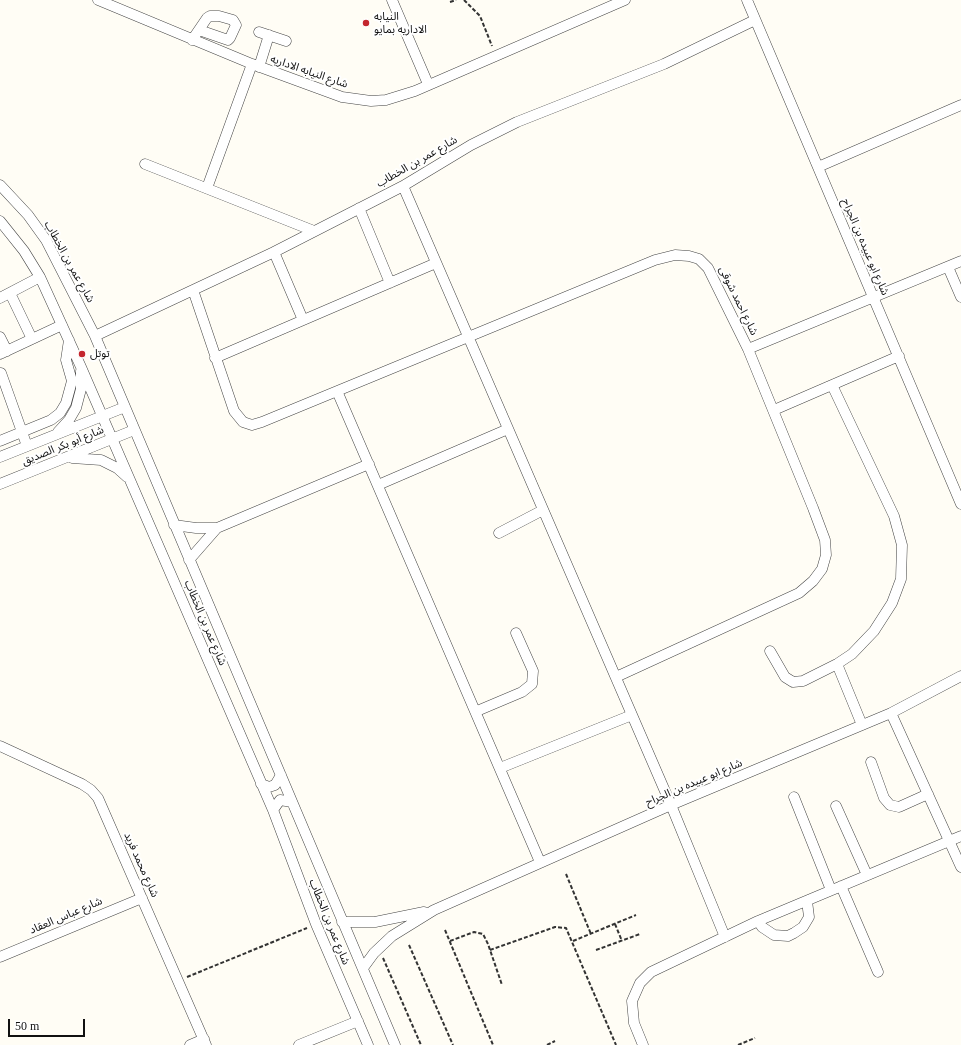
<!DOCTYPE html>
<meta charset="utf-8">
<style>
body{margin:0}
#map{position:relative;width:961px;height:1045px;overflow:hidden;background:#fffdf5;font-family:"Times New Roman",serif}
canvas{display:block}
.scale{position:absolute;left:8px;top:1019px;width:77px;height:18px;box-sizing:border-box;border:2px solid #111;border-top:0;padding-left:5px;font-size:12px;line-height:14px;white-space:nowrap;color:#111;-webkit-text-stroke:3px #fff;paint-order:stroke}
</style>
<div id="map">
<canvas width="961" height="1045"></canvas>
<div class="scale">50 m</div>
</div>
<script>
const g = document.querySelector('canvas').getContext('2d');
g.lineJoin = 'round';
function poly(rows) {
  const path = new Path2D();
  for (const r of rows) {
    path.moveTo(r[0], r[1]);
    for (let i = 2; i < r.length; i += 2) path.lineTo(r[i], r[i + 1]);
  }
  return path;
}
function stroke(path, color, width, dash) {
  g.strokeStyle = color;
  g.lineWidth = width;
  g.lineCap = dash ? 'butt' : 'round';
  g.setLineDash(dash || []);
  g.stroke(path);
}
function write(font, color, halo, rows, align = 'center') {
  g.font = font + ' "Times New Roman","Noto Sans Arabic",serif';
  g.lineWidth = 4;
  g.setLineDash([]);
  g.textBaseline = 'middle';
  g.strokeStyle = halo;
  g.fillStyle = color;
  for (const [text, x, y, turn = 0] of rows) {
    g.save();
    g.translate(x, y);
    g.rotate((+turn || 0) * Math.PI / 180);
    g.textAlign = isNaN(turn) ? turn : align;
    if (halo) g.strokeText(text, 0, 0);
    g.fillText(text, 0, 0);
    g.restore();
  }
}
const minor = poly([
 [98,0,252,64,342,97,371,101,386,100,415,91,625,0],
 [392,0,428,84],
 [747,0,961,504],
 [259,32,286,41],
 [192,40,207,18,210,16,219,16,233,20,236,25,230,38,228,40,199,30],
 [259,67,269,35],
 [145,164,314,231],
 [818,167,961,105],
 [0,185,28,215,46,240,95,336,395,1045],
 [403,186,671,805,725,937],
 [207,188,252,64],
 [359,208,390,283],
 [0,221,24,251,40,277,81,367,273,810,316,924,368,1045],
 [274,252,303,320],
 [948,267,961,297],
 [193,290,234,411,243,422,252,425,262,422,655,260,675,255,689,256,699,259,708,268,748,349,813,508,825,540,826,555,822,569,813,581,799,593,616,677],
 [10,293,32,339],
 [0,298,40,277],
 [95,336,274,252,403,186,471,145,517,122,664,64,755,20],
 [0,337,7,351],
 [748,349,961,261],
 [0,354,62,325],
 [215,358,436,263],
 [1,373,27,446],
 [337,391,540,862],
 [774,410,899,356],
 [58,432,69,420,76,408,81,389,81,371],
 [0,441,51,420,60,413,66,403,72,381,66,360,69,340],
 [0,457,125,407],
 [72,458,101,460,117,468,127,477],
 [0,484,134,430],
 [378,485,508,429],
 [174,525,196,528,217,528,369,464],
 [499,533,543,510],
 [189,560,217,528],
 [770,651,785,677,793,682,803,681,837,664,852,654,874,631,892,603,901,579,902,545,894,516,832,385],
 [837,664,862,725],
 [477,711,522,692,532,684,533,671,516,633],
 [891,713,961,867],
 [0,746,82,784,91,790,98,798,206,1045],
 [871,762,884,798,890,805,899,807,928,794],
 [500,768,632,715],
 [261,784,269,787,275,785,281,775],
 [794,797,831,890],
 [836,806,867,875],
 [273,810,280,800,292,802],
 [841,886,878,972],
 [758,921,762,927,774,935,788,936,794,933,803,927,809,917,807,901],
 [342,922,375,922,424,912],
 [0,957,142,898],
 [363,968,374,953,392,936,434,910,671,805,891,713,961,676],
 [190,1045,204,1039],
 [299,1045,358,1021],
 [643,1045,634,1023,632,1001,640,983,651,972,758,921,961,836]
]);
stroke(minor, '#444', 11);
stroke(poly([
 [464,0,480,16,492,46],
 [450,2,456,0],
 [566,874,591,934],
 [615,924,622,941],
 [445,930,493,1045],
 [450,941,474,932,483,934,488,944,502,985],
 [573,941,636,915],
 [409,945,453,1045],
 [490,950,555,927,566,928,616,1045],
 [596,950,640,934],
 [383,958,421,1045],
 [187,977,307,928],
 [547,1045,555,1041],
 [738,1045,755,1038]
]), '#333', 2, [4, 2]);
stroke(minor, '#fff', 10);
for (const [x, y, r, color] of [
 [366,23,4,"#c4262e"],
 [82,354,4,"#c4262e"]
]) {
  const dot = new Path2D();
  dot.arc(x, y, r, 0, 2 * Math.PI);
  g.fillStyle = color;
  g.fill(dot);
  stroke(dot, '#fff', 1.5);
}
write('11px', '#111', '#fff', [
 ["النيابه",374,17],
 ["الاداريه بمايو",374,30],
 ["توتل",90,354]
], 'left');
write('11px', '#111', '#fff', [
 ["شارع النيابه الاداريه",309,72,19],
 ["شارع عمر بن الخطاب",417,162,-30],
 ["شارع ابو عبيده بن الجراح",865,247,67],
 ["شارع عمر بن الخطاب",69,262,61],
 ["شارع احمد شوقى",738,301,64],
 ["شارع أبو بكر الصديق",63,446,-22],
 ["شارع عمر بن الخطاب",205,623,67],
 ["شارع ابو عبيده بن الجراح",694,783,-23],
 ["شارع محمد فريد",141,865,66],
 ["شارع عباس العقاد",66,916,-23],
 ["شارع عمر بن الخطاب",329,922,68]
]);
</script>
